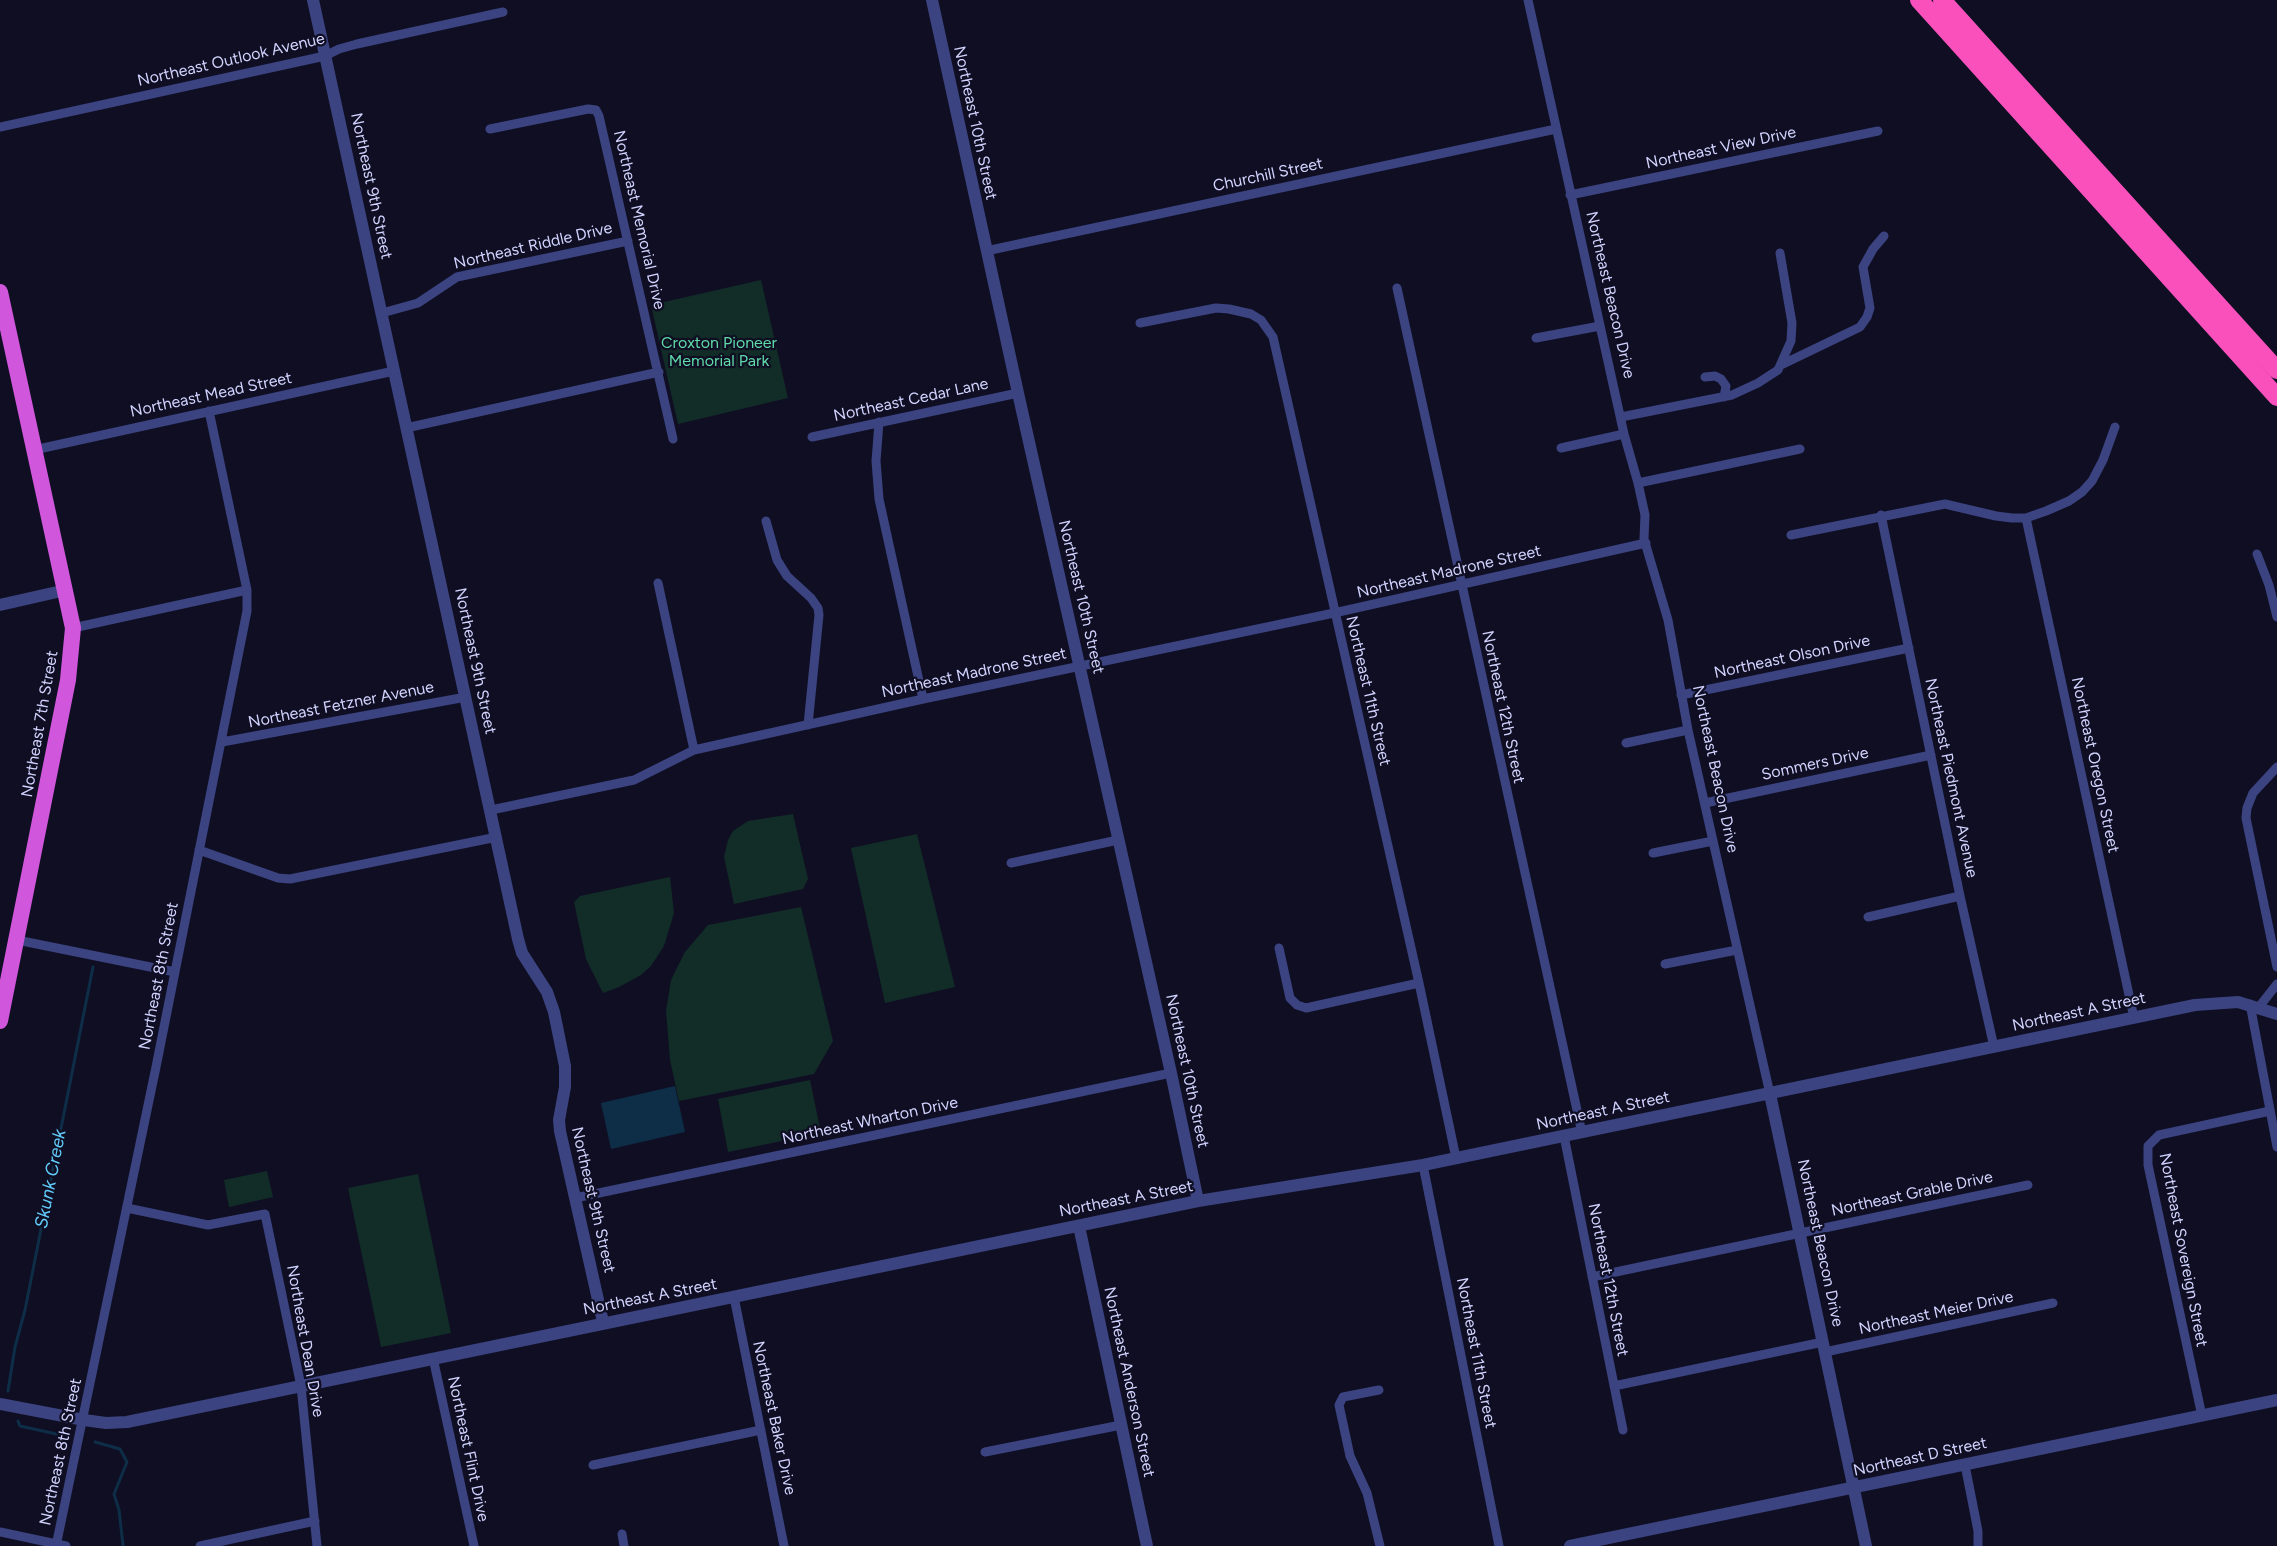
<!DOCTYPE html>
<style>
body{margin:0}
canvas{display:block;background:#0f0e23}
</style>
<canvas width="2277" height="1546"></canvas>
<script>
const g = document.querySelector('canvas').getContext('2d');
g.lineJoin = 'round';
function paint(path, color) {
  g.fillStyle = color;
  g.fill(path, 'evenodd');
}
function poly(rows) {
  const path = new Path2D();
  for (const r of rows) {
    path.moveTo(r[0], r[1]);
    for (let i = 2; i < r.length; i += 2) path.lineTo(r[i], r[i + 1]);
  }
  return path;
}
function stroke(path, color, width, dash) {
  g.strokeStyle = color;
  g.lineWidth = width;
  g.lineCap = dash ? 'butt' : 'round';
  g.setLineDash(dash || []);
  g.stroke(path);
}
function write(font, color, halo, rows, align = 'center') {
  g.font = font + ' Figtree,sans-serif';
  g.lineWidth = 4.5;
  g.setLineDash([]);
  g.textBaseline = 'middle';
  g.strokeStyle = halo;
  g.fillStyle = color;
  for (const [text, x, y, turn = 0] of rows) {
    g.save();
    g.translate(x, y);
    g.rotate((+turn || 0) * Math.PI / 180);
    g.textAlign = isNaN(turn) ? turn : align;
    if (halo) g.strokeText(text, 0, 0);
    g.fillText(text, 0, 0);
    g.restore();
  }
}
paint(poly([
 [761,280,788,398,678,424,651,305],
 [793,814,808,879,803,889,734,904,724,857,728,840,733,831,748,821],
 [917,834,955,987,885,1003,851,848],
 [670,877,674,913,664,946,651,966,641,975,619,987,603,993,586,959,574,902,580,896],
 [801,907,833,1041,814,1074,679,1101,670,1060,666,1011,671,980,685,952,708,925],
 [810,1080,821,1133,728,1152,718,1099],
 [267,1171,273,1197,229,1207,224,1180],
 [418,1174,451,1333,381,1347,348,1188]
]), '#122c27');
paint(poly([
 [675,1086,685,1132,611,1149,601,1103]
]), '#0e2d47');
stroke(poly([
 [8,1391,15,1347,25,1310,93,967],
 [18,1421,20,1426,61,1435],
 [95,1442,120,1449,127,1462,114,1494,119,1510,123,1545]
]), '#0e2d47', 3);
stroke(poly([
 [1528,0,1624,434,1638,483,1645,515,1644,539,1668,620,1688,730,1770,1094],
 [0,127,325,56,339,49,357,44,503,12],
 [490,129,588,109,596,110,599,116,673,439],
 [1570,195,1878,131],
 [986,251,1556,129],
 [1397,288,1582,1133],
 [382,313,418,303,457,277,628,241],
 [1140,323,1216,308,1229,309,1251,314,1261,320,1273,337,1419,983,1456,1158],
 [1536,338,1600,326],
 [1781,365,1860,327,1867,317,1870,308,1863,267,1873,249,1884,236],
 [1705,377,1715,376,1721,379,1726,386,1724,397],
 [1621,417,1732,395,1758,383,1778,370,1791,341,1792,323,1780,253],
 [879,422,876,461,879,499,923,699],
 [406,428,659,372],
 [812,437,1018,393],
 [1561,448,1624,434],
 [34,450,394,371],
 [1638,483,1800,449],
 [1881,515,1960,896,1994,1047],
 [2026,518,2134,1018],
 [766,521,777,560,787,576,811,598,818,608,819,615,808,725],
 [1791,535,1945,504,1996,516,2012,518,2026,518,2046,511,2069,501,2082,492,2092,481,2103,460,2115,427],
 [2257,554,2269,585,2277,617],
 [658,583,694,750],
 [73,628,247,590],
 [1681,695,1909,648],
 [222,742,466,697],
 [1626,743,1688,730],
 [2277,767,2253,793,2247,808,2246,818,2277,967],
 [1705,803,1931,755],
 [491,810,634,780,694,750,923,699,1334,613,1646,543],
 [199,850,278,878,290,879,497,837],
 [1653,853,1713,841],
 [1011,863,1118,840],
 [1868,917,1960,896],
 [17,940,175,972],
 [1279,948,1290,998,1297,1005,1306,1008,1419,983],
 [1665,964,1737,950],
 [2250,1004,2277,1147],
 [2259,1007,2277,984],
 [1564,1136,1623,1430],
 [1423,1165,1499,1546],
 [575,1198,1171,1073],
 [127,1208,208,1225,265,1214,301,1386,317,1546],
 [1592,1277,2028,1185],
 [734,1297,784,1546],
 [1825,1352,2053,1303],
 [433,1358,474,1546],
 [1614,1386,1823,1342],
 [1379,1390,1343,1397,1339,1405,1350,1456,1367,1493,1380,1546],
 [2202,1416,2148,1165,2148,1146,2159,1135,2270,1111],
 [985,1452,1121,1425],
 [593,1465,761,1430],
 [1965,1465,1978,1531,1978,1546],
 [0,1532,66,1546],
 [622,1534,624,1546],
 [56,1546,156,1067,247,611,247,590,209,411],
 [200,1546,315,1521]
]), '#3b4380', 9);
stroke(poly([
 [313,0,518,939,522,953,547,992,554,1012,565,1066,565,1087,559,1120,560,1131,603,1322],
 [932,0,1018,393,1171,1073,1198,1201],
 [0,605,66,590],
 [1770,1094,1866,1546],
 [1079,1226,1147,1546],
 [0,1404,84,1420,106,1423,127,1422,1198,1201,1423,1165,2195,1005,2238,1002,2277,1014],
 [1570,1546,2277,1400]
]), '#3b4380', 12);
stroke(poly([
 [0,292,73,628,68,680,0,1021]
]), '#d056db', 16);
stroke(poly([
 [1919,0,2277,397],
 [1942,0,2277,370]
]), '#fa50bc', 18);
write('16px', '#d1d3fe', '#0f0e23', [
 ["Northeast Outlook Avenue",231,60,-13],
 ["Northeast 10th Street",975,123,78],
 ["Northeast View Drive",1721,148,-12],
 ["Churchill Street",1268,175,-12],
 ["Northeast 9th Street",371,186,78],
 ["Northeast Memorial Drive",639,220,77],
 ["Northeast Riddle Drive",533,246,-13],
 ["Northeast Beacon Drive",1610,295,77],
 ["Northeast Mead Street",211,395,-12],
 ["Northeast Cedar Lane",911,400,-12],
 ["Northeast Madrone Street",1449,572,-13],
 ["Northeast 10th Street",1081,597,77],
 ["Northeast Olson Drive",1792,657,-12],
 ["Northeast 9th Street",475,661,78],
 ["Northeast Madrone Street",974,673,-12],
 ["Northeast 11th Street",1368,691,77],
 ["Northeast Fetzner Avenue",341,705,-11],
 ["Northeast 12th Street",1503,707,78],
 ["Northeast 7th Street",40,724,-80],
 ["Sommers Drive",1815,764,-12],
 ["Northeast Oregon Street",2095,765,78],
 ["Northeast Beacon Drive",1715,769,78],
 ["Northeast Piedmont Avenue",1951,778,78],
 ["Northeast 8th Street",159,976,-79],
 ["Northeast A Street",2079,1012,-12],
 ["Northeast 10th Street",1187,1071,78],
 ["Northeast A Street",1603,1111,-12],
 ["Northeast Wharton Drive",870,1121,-12],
 ["Northeast Grable Drive",1912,1194,-12],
 ["Northeast A Street",1126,1199,-11],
 ["Northeast 9th Street",593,1200,77],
 ["Northeast Beacon Drive",1820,1243,78],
 ["Northeast Sovereign Street",2183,1250,79],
 ["Northeast 12th Street",1608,1280,79],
 ["Northeast A Street",650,1297,-11],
 ["Northeast Meier Drive",1936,1313,-12],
 ["Northeast Dean Drive",305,1341,80],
 ["Northeast 11th Street",1476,1353,79],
 ["Northeast Anderson Street",1129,1382,78],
 ["Northeast Baker Drive",774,1418,78],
 ["Northeast Flint Drive",468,1449,78],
 ["Northeast 8th Street",61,1452,-78],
 ["Northeast D Street",1920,1457,-12]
]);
write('16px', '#5fdca9', '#0f0e23', [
 ["Croxton Pioneer",719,343],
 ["Memorial Park",719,361]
]);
write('italic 18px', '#62ccfb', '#0f0e23', [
 ["Skunk Creek",51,1179,-79]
]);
</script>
